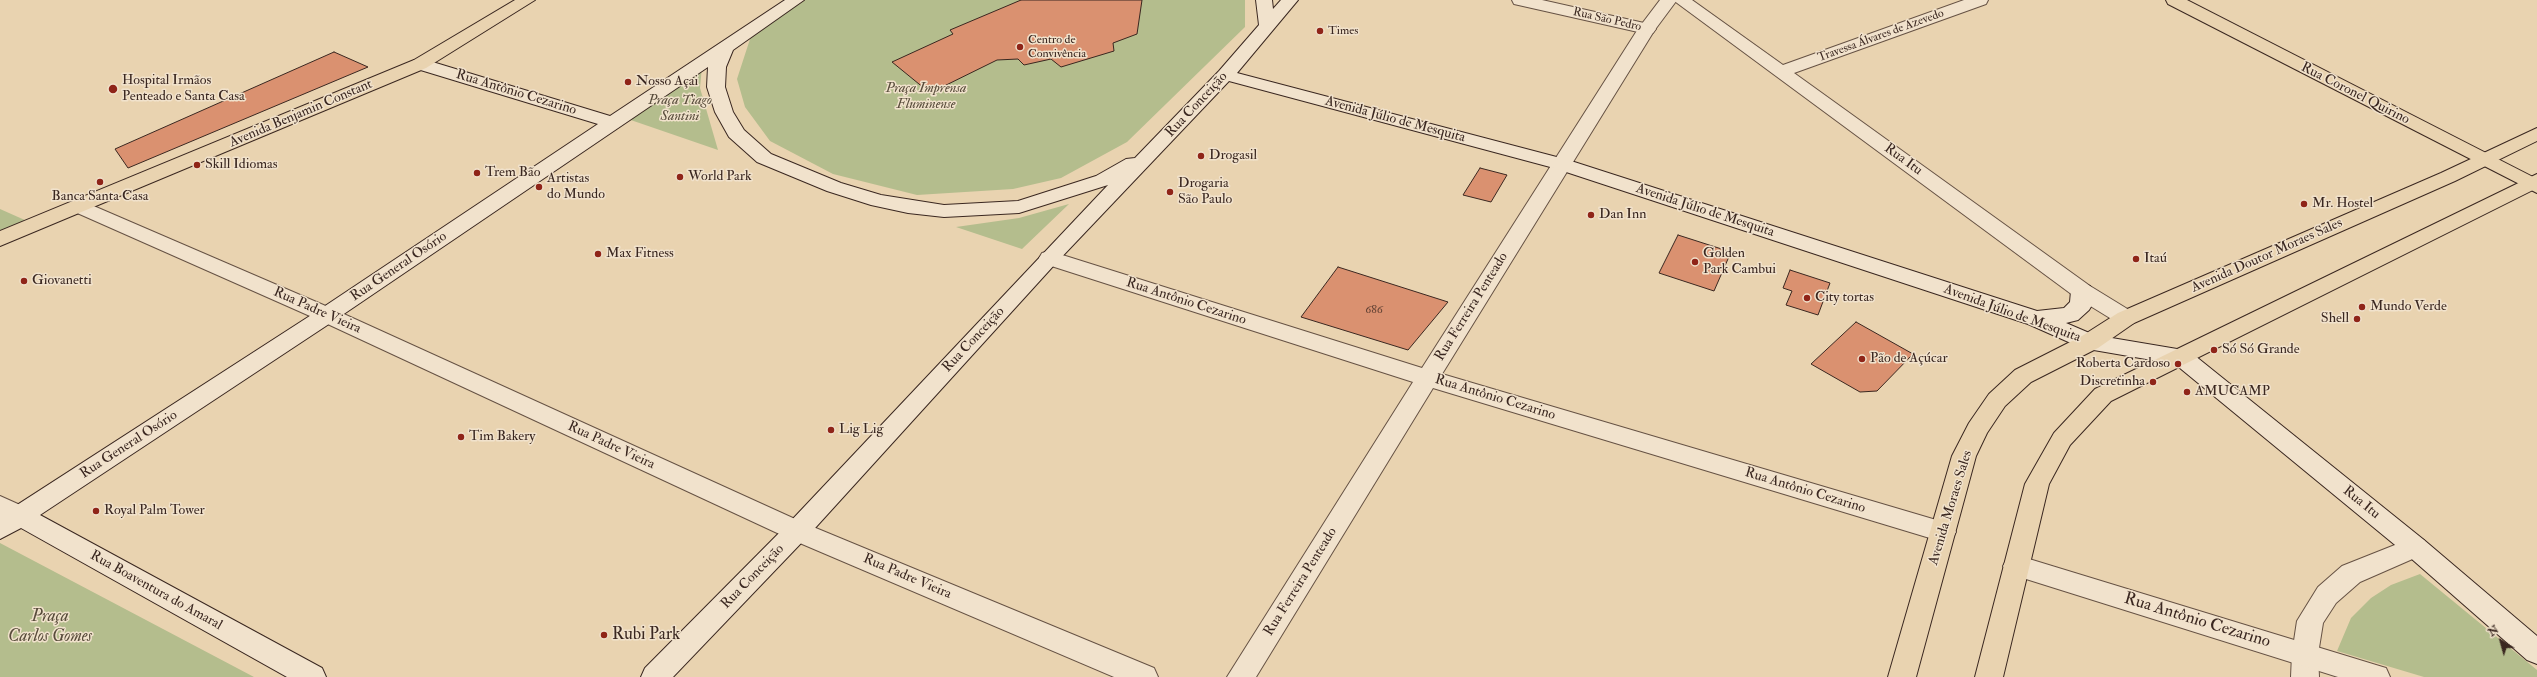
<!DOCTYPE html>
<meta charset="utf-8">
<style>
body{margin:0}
#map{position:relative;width:2537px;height:677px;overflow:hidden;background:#e9d3b0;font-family:"IM FELL Double Pica",serif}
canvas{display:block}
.north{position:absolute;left:2481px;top:621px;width:40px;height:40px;-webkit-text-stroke:3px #f1e2cc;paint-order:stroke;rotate:323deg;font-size:11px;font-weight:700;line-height:16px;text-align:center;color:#3a2720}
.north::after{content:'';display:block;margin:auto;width:14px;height:18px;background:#3a2720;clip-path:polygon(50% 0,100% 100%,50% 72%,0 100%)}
</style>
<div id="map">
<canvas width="2537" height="677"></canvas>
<div class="north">N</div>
</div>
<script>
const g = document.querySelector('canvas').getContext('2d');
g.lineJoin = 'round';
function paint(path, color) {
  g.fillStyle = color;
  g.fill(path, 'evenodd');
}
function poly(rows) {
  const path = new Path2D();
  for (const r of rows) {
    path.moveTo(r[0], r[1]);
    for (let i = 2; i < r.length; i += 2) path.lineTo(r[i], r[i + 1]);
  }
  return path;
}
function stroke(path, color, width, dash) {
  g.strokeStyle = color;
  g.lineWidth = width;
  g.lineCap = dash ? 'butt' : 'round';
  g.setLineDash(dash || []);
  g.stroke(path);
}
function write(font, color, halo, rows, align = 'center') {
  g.font = font + ' "IM FELL Double Pica",serif';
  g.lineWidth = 3;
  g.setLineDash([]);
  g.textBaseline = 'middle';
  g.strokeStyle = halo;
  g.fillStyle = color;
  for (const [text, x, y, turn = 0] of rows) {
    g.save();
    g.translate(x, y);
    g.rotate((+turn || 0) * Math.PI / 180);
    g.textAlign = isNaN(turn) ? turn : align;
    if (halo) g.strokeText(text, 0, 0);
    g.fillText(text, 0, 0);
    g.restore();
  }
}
paint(poly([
 [805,0,1245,0,1245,27,1127,142,1061,178,1013,189,917,195,833,174,770,141,745,107,737,79,751,36],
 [702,66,700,88,718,150,622,117],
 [1069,204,1022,249,956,227,1019,218],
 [0,209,36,225,0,239],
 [0,543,254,677,0,677],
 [2420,574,2537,670,2537,677,2424,677,2337,651,2351,618,2371,598,2391,585]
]), '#b4bd8d');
const building = poly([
 [1021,0,1142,0,1137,34,1113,43,1114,51,1061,67,1051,59,1024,65,1018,59,997,60,930,93,892,62,953,34,950,30,1021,0],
 [334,52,368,67,128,168,115,149,334,52],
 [1480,168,1507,175,1491,202,1463,195,1480,168],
 [1678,235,1731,252,1714,291,1659,273,1678,235],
 [1338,267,1448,302,1408,350,1301,317,1338,267],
 [1790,270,1830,283,1818,315,1786,305,1792,291,1783,288,1790,270],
 [1856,322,1913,354,1877,391,1860,392,1811,364,1856,322]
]);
paint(building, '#da9170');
stroke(building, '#3a2720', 1);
const minor = poly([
 [1512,0,1542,0,1653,25,1656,29,1653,33,1647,34,1514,4,1512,0],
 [1673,0,1692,0,1783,65,1964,0,1988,0,1986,4,1794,73,2090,286,2134,313,2137,318,2134,323,2126,326,2118,323,2074,296,1673,0],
 [0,496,29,509,32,516,29,523,20,526,0,517,0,496],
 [2415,537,2424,540,2428,547,2424,554,2360,582,2336,603,2323,623,2318,654,2319,677,2291,677,2292,654,2297,621,2318,587,2342,566,2415,537]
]);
const tertiary = poly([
 [1660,0,1677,0,1654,31,1442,374,1943,522,1952,525,1956,532,1952,539,1943,542,1433,388,1256,677,1227,677,1413,382,1042,263,1039,258,1042,253,1049,251,1056,253,1422,368,1638,29,1660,0],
 [82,201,335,310,806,524,1154,668,1158,677,1114,677,788,538,319,320,75,212,72,207,75,202,82,201],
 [2016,555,2376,665,2386,668,2390,677,2338,677,2007,573,2003,566,2007,559,2016,555]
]);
const secondary = poly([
 [785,0,804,0,733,50,726,67,725,87,733,112,744,130,771,154,841,183,881,195,944,205,1018,201,1096,176,1126,159,1135,158,1219,71,1259,25,1256,0,1272,0,1273,9,1281,0,1298,0,1237,73,1568,160,2037,311,2064,308,2070,302,2071,291,2074,286,2082,284,2090,286,2093,291,2092,305,2089,310,2078,320,2066,323,2094,335,2189,351,2424,540,2537,636,2537,664,2527,660,2406,554,2175,364,2082,348,2028,324,1554,168,1229,81,1056,263,806,538,673,677,641,677,645,668,788,524,1108,185,1019,213,944,217,908,213,871,205,827,191,757,162,729,137,715,112,707,87,708,67,335,320,40,515,322,668,326,677,287,677,21,528,0,539,0,516,319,310,598,124,414,68,411,64,414,60,426,60,610,116,785,0]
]);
const primary = poly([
 [515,0,535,0,426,68,0,246,0,231,414,60,515,0],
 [2537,128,2537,141,2455,181,2134,323,2098,348,2031,382,2005,406,1987,433,1976,456,1916,677,1888,677,1952,456,1969,423,1989,394,2015,370,2082,336,2118,313,2441,173,2537,128],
 [2537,174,2537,188,2111,401,2070,445,2049,484,2003,677,1975,677,2025,484,2054,433,2095,389,2537,174]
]);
const trunk = poly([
 [2166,0,2187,0,2537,179,2537,193,2168,4,2166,0]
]);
stroke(minor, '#665244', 2);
stroke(tertiary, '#665244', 2);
stroke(secondary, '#3a2720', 2);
stroke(primary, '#3a2720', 2);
stroke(trunk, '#3a2720', 2);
paint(minor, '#f1e2cc');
paint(tertiary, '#f1e2cc');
paint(secondary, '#f1e2cc');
paint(primary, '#e9d3b0');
paint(trunk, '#e9d3b0');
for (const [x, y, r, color] of [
 [1320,31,4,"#8f2418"],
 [1020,47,4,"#8f2418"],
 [628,82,4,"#8f2418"],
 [113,89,5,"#8f2418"],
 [1201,156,4,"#8f2418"],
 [197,165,4,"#8f2418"],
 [477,173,4,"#8f2418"],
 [680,177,4,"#8f2418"],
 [100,182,4,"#8f2418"],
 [539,187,4,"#8f2418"],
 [1170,192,4,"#8f2418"],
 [2304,204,4,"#8f2418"],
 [1591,215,4,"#8f2418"],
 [598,254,4,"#8f2418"],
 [2136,259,4,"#8f2418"],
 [1695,262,4,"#8f2418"],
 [24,281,4,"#8f2418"],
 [1807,298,4,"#8f2418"],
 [2362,307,4,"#8f2418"],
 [2357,319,4,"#8f2418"],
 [2214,350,4,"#8f2418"],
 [1862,359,4,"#8f2418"],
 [2178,364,4,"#8f2418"],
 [2153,382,4,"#8f2418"],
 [2187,392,4,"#8f2418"],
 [831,430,4,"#8f2418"],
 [461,437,4,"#8f2418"],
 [96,511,4,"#8f2418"],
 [604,635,4,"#8f2418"]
]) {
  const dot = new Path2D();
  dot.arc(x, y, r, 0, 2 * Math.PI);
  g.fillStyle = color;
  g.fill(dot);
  stroke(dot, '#f1e2cc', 1.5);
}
write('12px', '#3a2720', '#f1e2cc', [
 ["Rua São Pedro",1607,20,13],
 ["Travessa Álvares de Azevedo",1881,36,-20]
]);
write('12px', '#3a2720', '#f1e2cc', [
 ["Times",1328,31],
 ["Centro de",1028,40],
 ["Convivência",1028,54]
], 'left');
write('12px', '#624234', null, [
 ["686",1374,310]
]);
write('14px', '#3a2720', '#f1e2cc', [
 ["Hospital Irmãos",122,81],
 ["Penteado e Santa Casa",122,97],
 ["Nosso Açai",636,82],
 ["Drogasil",1209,156],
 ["Skill Idiomas",205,165],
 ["Trem Bão",485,173],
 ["World Park",688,177],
 ["Artistas",547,179],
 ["do Mundo",547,195],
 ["Drogaria",1178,184],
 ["São Paulo",1178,200],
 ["Banca Santa Casa",100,197,"center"],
 ["Mr. Hostel",2312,204],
 ["Dan Inn",1599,215],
 ["Max Fitness",606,254],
 ["Golden",1703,254],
 ["Park Cambui",1703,270],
 ["Itaú",2144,259],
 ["Giovanetti",32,281],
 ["City tortas",1815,298],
 ["Mundo Verde",2370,307],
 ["Shell",2349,319,"right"],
 ["Só Só Grande",2222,350],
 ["Pão de Açúcar",1870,359],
 ["Roberta Cardoso",2170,364,"right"],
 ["Discretinha",2145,382,"right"],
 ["AMUCAMP",2195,392],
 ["Lig Lig",839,430],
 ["Tim Bakery",469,437],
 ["Royal Palm Tower",104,511]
], 'left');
write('italic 14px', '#584c3b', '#f1e2cc', [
 ["Praça Imprensa",926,89],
 ["Fluminense",926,105],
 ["Praça Tiago",680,101],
 ["Santini",680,117]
]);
write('14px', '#3a2720', '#f1e2cc', [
 ["Rua Antônio Cezarino",516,93,17],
 ["Rua Coronel Quirino",2355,94,27],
 ["Rua Conceição",1197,105,-47],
 ["Avenida Benjamin Constant",301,114,-23],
 ["Avenida Júlio de Mesquita",1395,120,15],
 ["Rua Itu",1903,160,36],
 ["Avenida Júlio de Mesquita",1705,211,18],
 ["Avenida Doutor Moraes Sales",2267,256,-24],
 ["Rua General Osório",399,267,-34],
 ["Rua Antônio Cezarino",1186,302,18],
 ["Rua Ferreira Penteado",1472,307,-58],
 ["Rua Padre Vieira",317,311,24],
 ["Avenida Júlio de Mesquita",2012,314,20],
 ["Rua Conceição",974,340,-47],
 ["Rua Antônio Cezarino",1495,398,17],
 ["Rua General Osório",129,445,-33],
 ["Rua Padre Vieira",611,446,25],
 ["Rua Antônio Cezarino",1805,491,17],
 ["Rua Itu",2361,503,39],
 ["Avenida Moraes Sales",1951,508,-73],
 ["Rua Conceição",753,577,-46],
 ["Rua Padre Vieira",907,577,23],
 ["Rua Ferreira Penteado",1301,582,-58],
 ["Rua Boaventura do Amaral",156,591,29]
]);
write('italic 17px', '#584c3b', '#f1e2cc', [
 ["Praça",50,617],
 ["Carlos Gomes",50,637]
]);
write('17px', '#3a2720', '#f1e2cc', [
 ["Rua Antônio Cezarino",2197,621,17]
]);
write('17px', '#3a2720', '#f1e2cc', [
 ["Rubi Park",612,635]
], 'left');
</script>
